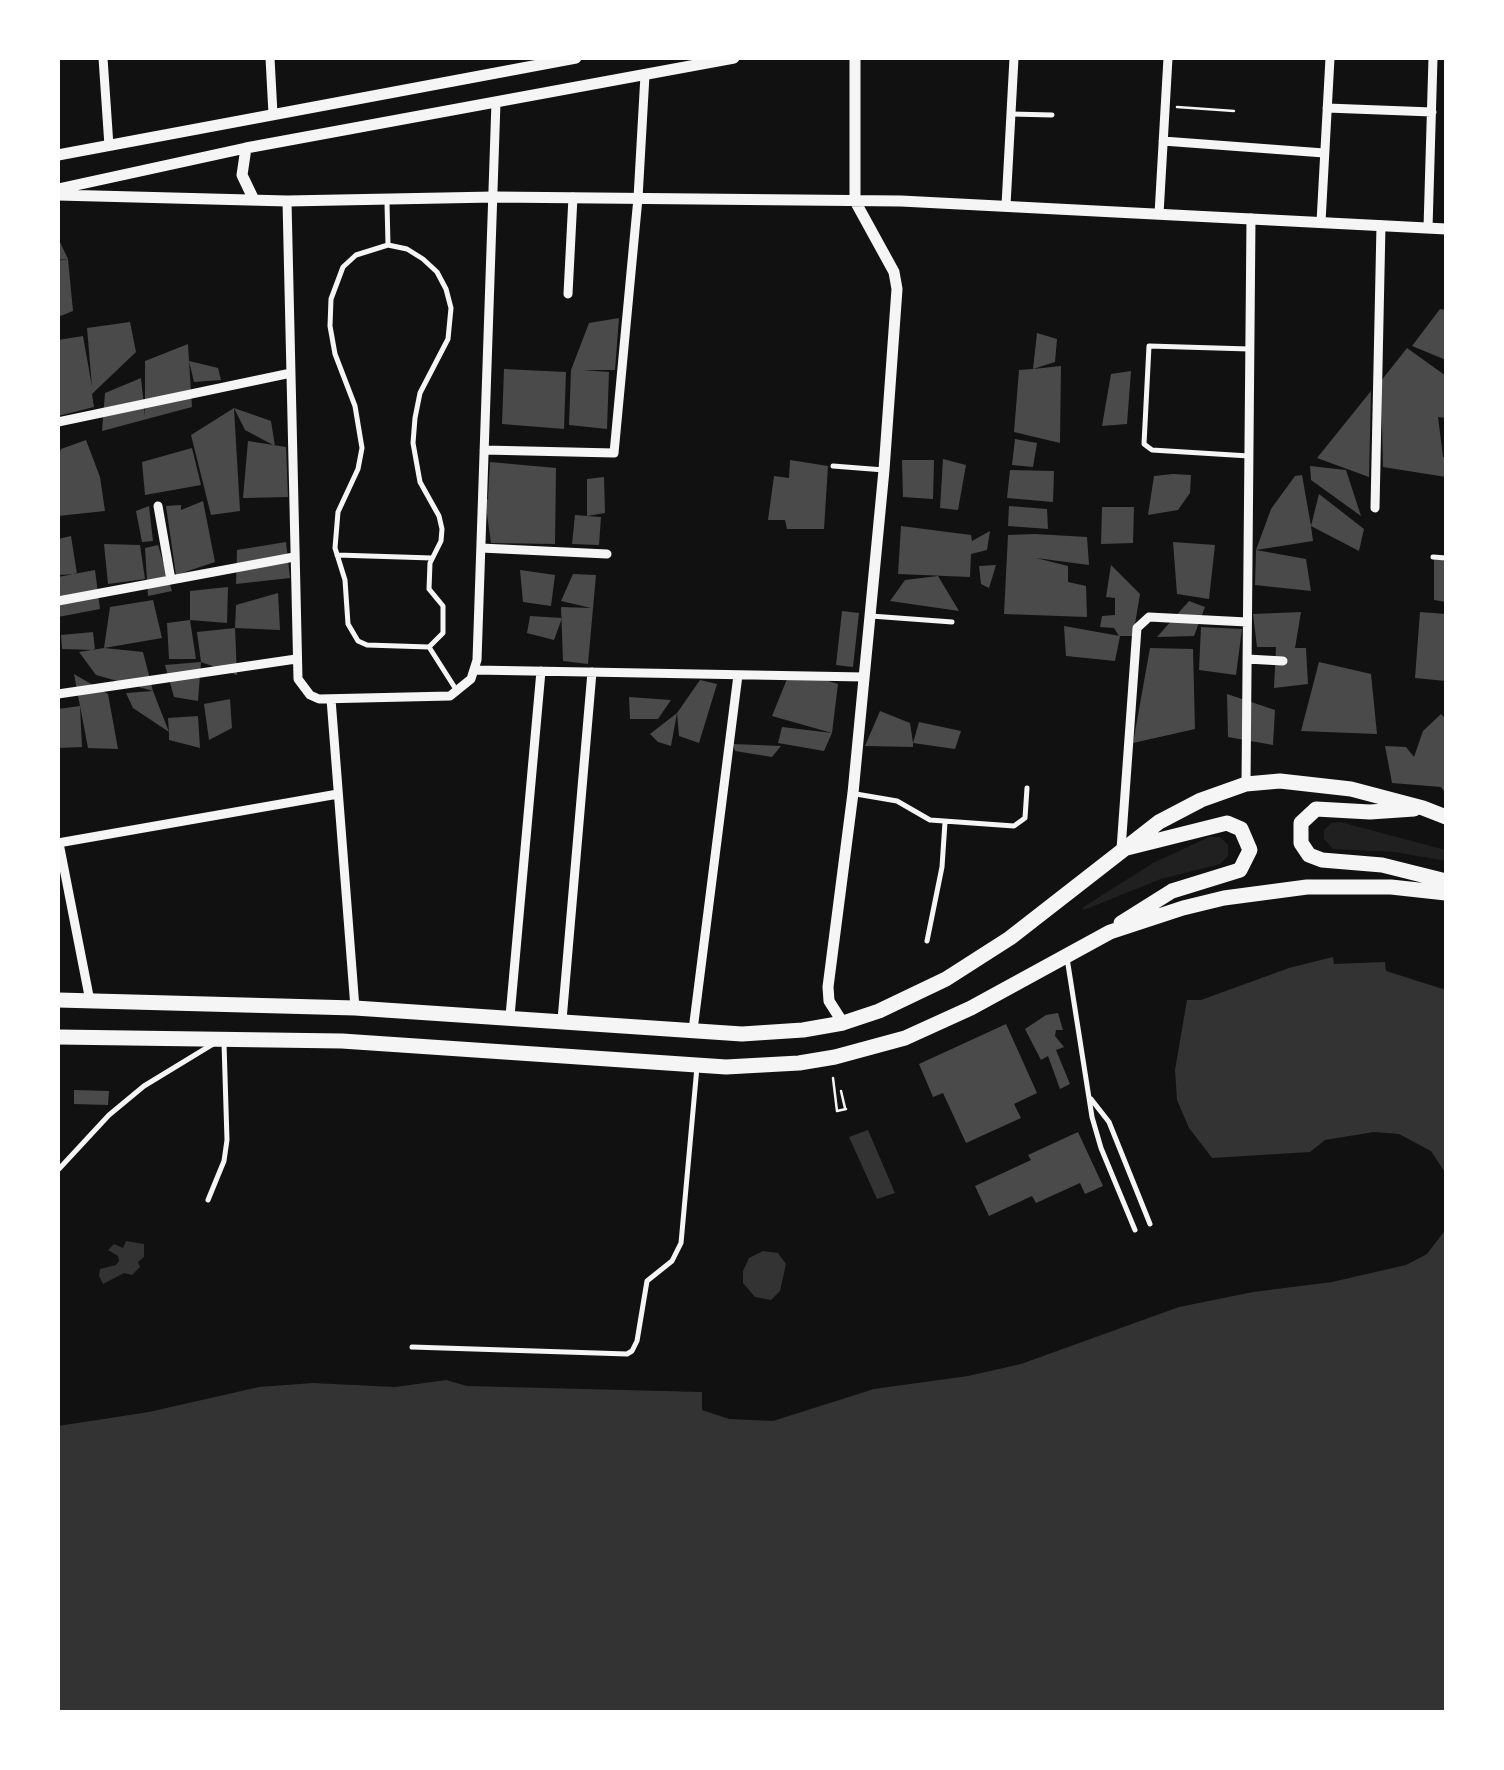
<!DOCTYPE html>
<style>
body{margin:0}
#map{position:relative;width:1504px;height:1770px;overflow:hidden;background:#111;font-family:"Noto Sans",sans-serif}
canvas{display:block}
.frame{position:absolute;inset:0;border:60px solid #fff;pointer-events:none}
</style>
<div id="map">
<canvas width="1504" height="1770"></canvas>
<div class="frame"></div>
</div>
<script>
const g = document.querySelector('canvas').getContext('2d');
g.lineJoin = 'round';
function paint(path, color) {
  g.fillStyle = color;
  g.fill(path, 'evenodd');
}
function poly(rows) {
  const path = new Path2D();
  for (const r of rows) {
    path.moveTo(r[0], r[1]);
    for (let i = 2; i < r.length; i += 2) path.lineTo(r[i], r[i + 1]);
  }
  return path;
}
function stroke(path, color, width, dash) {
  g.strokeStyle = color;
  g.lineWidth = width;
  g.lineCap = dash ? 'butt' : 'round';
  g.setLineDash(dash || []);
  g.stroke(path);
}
paint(poly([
 [1340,822,1446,850,1446,861,1395,852,1333,849,1324,839,1324,830,1331,823],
 [1209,837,1220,837,1228,845,1228,856,1220,864,1161,879,1084,910,1082,908,1153,863]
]), '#202020');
paint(poly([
 [1333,957,1334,964,1385,962,1386,971,1446,990,1446,1174,1431,1151,1399,1134,1374,1132,1325,1140,1310,1152,1212,1158,1189,1128,1177,1100,1175,1070,1187,1000,1201,1000,1289,968],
 [868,1130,895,1193,877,1199,849,1137],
 [1446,1229,1446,1712,58,1712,58,1426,149,1412,259,1387,313,1383,395,1387,446,1380,467,1386,702,1392,702,1410,729,1419,773,1421,874,1389,968,1376,1021,1364,1179,1307,1253,1292,1332,1282,1406,1265,1427,1254],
 [126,1241,144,1244,144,1257,138,1262,140,1267,132,1275,124,1273,103,1284,99,1276,100,1269,116,1265,119,1261,118,1256,108,1250,114,1244,123,1248],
 [763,1251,778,1253,786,1264,780,1291,771,1300,755,1297,743,1283,743,1271,749,1258]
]), '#333');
paint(poly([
 [58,238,68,259,73,311,58,317,58,261,68,259,58,260],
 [1440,309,1446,310,1446,360,1412,346],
 [619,318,615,370,583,370,609,372,607,429,569,425,571,370,589,323],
 [130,322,136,352,92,394,94,407,58,416,58,340,83,336,92,387,87,328],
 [1037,333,1057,339,1055,362,1033,369,1061,366,1060,443,1014,432,1019,370,1033,369],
 [188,344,189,361,218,368,221,380,194,382,189,361,192,407,102,431,105,393,141,378,145,416,145,361],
 [1407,348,1446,376,1446,418,1438,417,1443,457,1446,457,1446,477,1383,467,1381,381],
 [504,369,566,372,564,429,502,424],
 [1131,371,1127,424,1102,426,1111,374],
 [1371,391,1369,477,1317,458],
 [234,408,271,421,275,446,245,430],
 [234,408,240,511,211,515,191,435],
 [1015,439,1037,443,1033,467,1012,465],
 [86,440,100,477,105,511,58,516,58,458,61,449],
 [248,441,286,447,288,497,243,498],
 [192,448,201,485,145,495,142,462],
 [943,459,966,465,958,510,940,508],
 [790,460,828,466,824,529,787,529,785,520,768,520,774,476,789,478],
 [902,460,934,460,933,499,903,497],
 [490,462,556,468,555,544,491,543,485,500,488,499],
 [1310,466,1346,470,1361,516,1311,480],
 [1010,470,1054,471,1053,502,1007,498],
 [1173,474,1191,475,1190,493,1178,510,1148,515,1154,476],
 [1302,475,1311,526,1319,494,1364,529,1359,551,1311,526,1313,541,1256,550,1271,509,1295,476],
 [604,477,605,513,587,516,601,517,599,545,572,544,575,515,587,516,587,479],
 [203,501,215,562,176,575,166,506,181,505,181,510],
 [149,506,153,541,142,542,136,511],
 [1009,506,1047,509,1048,529,1008,526],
 [1102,507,1134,507,1133,543,1101,544],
 [901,526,971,535,972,541,990,531,987,550,971,554,970,577,898,574],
 [1035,534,1087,537,1089,565,1036,558,1068,566,1068,582,1086,586,1087,617,1004,614,1008,535],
 [71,536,77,574,58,575,58,539],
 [286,542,290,578,236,584,237,550],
 [1173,542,1215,545,1209,599,1177,594],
 [104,544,140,545,145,579,108,584],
 [158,545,172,591,148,596,145,548],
 [1256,550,1306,559,1311,591,1255,585],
 [1434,559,1446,560,1446,602,1434,600],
 [996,565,989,588,981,584,979,566],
 [1111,565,1140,594,1133,636,1119,636,1114,628,1100,627,1102,616,1115,615,1115,598,1106,597],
 [95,570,100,609,58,617,58,577],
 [520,570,555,575,551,606,523,602],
 [573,574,596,575,588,664,563,661,561,607,591,608,561,601],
 [938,576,959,611,890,601,905,580],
 [228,587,227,623,190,620,190,591],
 [278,593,280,630,235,628,237,675,201,662,198,701,174,697,165,665,201,662,197,632,235,628,236,605],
 [153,600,162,638,104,648,110,607],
 [1189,601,1205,607,1194,636,1157,637],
 [842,611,859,613,853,667,836,665],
 [1301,612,1295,648,1306,648,1308,684,1274,688,1276,647,1257,647,1253,614],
 [1420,612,1446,614,1446,681,1415,678],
 [530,616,562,618,554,640,527,633],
 [190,620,196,659,169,659,167,623],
 [1064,626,1120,636,1115,661,1066,656],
 [1201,627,1242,629,1236,675,1199,670],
 [93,632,95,650,62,649,61,635],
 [104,648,143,652,153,691,169,732,168,718,198,716,200,748,169,740,169,732,133,708,126,693,153,691,96,675,79,652],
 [1150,648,1193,649,1195,729,1133,743],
 [1319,662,1371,674,1377,734,1301,731],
 [74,674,108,694,118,749,88,748,80,706,82,747,58,748,58,709,80,706],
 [787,679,822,679,838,684,832,733,772,716],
 [700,680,717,684,699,743,679,736,677,713],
 [1227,694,1275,710,1273,745,1228,737],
 [629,697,671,700,658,719,630,719],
 [230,699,232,728,209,740,204,704],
 [880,711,910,723,913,743,919,722,961,731,955,749,913,743,913,747,865,746],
 [677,713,671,746,658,742,650,734],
 [1441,714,1446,719,1446,794,1441,787,1392,783,1385,746,1406,747,1414,757,1423,731],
 [782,727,832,733,824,751,778,743],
 [733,744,781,746,772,757,735,751],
 [1058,1013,1063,1030,1056,1030,1055,1036,1064,1047,1056,1050,1070,1084,1060,1089,1048,1056,1041,1060,1025,1029,1046,1015],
 [1006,1024,1037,1093,1014,1104,1021,1118,966,1143,943,1093,933,1097,919,1064],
 [74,1090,109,1091,108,1105,74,1104],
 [1078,1132,1103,1186,1085,1194,1080,1183,1036,1203,1032,1196,989,1216,975,1186,1031,1160,1028,1155]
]), '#4a4a4a');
stroke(poly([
 [1177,107,1234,111],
 [833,1078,837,1111,846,1109],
 [841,1091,845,1108]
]), '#f5f5f5', 2.5);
stroke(poly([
 [1011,114,1052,115],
 [387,203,388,245],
 [388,245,407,249,423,259,437,272,446,289,451,308,448,339,420,393,415,418,413,443,420,482,439,516,442,529,441,541,430,563,429,589,443,606,443,633,429,647,367,645,358,641,348,624,345,580,335,548,338,512,358,469,362,448,355,406,335,354,330,326,331,299,343,267,356,255,388,245],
 [1249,456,1152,450,1144,444,1149,346,1249,349],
 [833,466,884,470],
 [337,555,432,558],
 [1433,557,1446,558],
 [871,616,952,622],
 [429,647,457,691],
 [856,794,897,801,930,820,1014,826,1025,818,1027,788],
 [927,941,942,867,945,822],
 [1067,958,1092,1117,1101,1148,1135,1230],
 [1091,1099,1109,1122,1150,1224],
 [58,1170,109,1115,144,1086,213,1044],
 [208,1200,224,1161,227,1140,224,1043],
 [412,1347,627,1354,632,1351,637,1341,647,1281,672,1261,681,1243,697,1067]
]), '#f5f5f5', 5);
stroke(poly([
 [103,58,109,146],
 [270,58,273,114],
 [1327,108,1432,112],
 [1163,141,1324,153],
 [287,201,298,679,310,695,319,699,450,696,471,679,477,660,496,102],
 [1006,205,1014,58],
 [1159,214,1168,58],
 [1321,222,1330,58],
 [1428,228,1433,58],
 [568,294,573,197],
 [58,422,291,373],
 [484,450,614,453,638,198,645,75],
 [158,506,171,580],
 [1375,508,1381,225],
 [481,548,607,554],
 [58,601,294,557],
 [1247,659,1283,661],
 [475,670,864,677],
 [58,694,296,659],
 [331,699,355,1008],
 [1246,784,1251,218],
 [58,843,338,794],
 [59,843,90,1001],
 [1121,849,1137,628,1149,617,1247,622],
 [510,1016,541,671],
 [562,1020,592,672],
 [693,1030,738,675]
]), '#f5f5f5', 9);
stroke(poly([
 [246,148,242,175,254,200],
 [58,155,576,58],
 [58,189,246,148,734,58],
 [58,195,287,201,494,197,901,201,1446,229],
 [843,1023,829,1001,828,987,853,793,884,470,897,289,894,272,855,201,855,58]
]), '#f5f5f5', 11);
stroke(poly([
 [1414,809,1370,812,1316,809,1301,823,1301,843,1309,855,1322,860,1382,865,1446,881],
 [1121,923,1172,891,1240,870,1250,850,1241,829,1227,823,1127,848],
 [58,1000,355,1008,742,1034,803,1030,843,1023,879,1011,946,979,1010,938,1159,822,1201,800,1246,784,1280,781,1351,789,1423,808,1446,817],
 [58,1037,342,1041,726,1067,799,1063,835,1057,905,1038,971,1008,1110,932,1183,908,1224,898,1307,887,1391,887,1446,893]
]), '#f5f5f5', 15);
</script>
